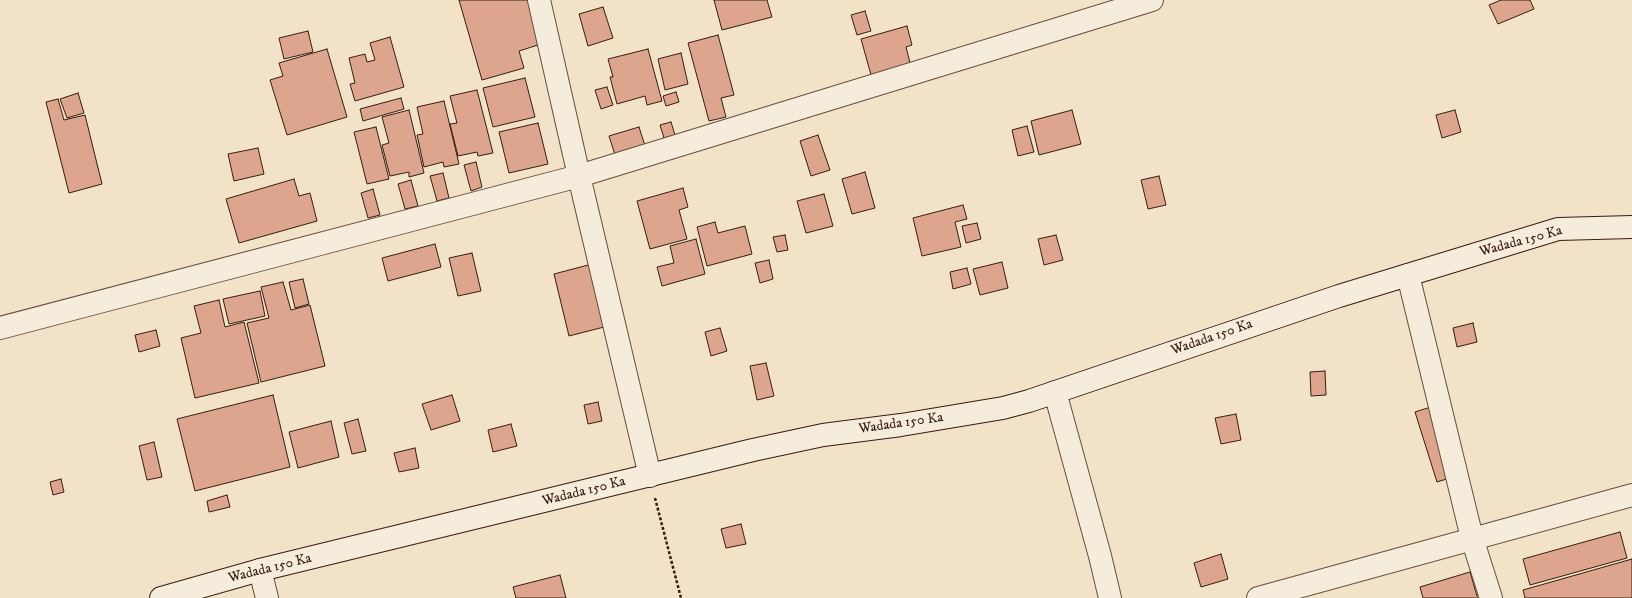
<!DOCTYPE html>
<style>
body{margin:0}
canvas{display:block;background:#f1e2c8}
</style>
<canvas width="1632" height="598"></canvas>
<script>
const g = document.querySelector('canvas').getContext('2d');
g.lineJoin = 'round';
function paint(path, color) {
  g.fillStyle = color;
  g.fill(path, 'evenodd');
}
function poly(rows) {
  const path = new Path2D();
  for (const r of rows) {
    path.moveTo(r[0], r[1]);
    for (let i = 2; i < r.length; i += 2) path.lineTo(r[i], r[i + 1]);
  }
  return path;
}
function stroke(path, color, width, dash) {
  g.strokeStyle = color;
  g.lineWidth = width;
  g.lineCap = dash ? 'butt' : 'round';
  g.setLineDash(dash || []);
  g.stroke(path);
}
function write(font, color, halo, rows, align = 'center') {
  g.font = font + ' "IM FELL DW Pica",serif';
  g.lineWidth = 3;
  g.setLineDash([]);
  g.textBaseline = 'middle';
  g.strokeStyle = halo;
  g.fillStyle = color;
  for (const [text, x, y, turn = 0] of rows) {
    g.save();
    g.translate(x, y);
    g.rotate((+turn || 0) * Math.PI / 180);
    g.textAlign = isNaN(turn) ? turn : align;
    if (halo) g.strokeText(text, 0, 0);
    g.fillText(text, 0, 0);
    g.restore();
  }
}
const building = poly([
 [459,0,529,0,541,44,519,51,524,68,482,80,459,0],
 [714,0,767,0,772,17,722,30,714,0],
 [1501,0,1530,0,1534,9,1498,24,1489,5,1501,0],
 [603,7,613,38,588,46,579,14,603,7],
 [865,11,871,31,857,35,851,15,865,11],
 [907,26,912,45,906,47,912,71,873,82,861,39,907,26],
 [308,31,313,52,284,59,279,38,308,31],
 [718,35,734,95,721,98,726,117,709,121,688,43,718,35],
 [390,37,404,87,355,101,350,84,355,83,349,58,365,54,367,62,375,60,370,43,390,37],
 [327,49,347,117,287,135,270,80,283,76,279,63,327,49],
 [648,49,662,101,647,105,645,96,617,104,610,77,613,77,608,59,648,49],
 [681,53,688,84,665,90,658,59,681,53],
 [525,78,535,117,493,127,483,88,525,78],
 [607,87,613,105,601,109,595,90,607,87],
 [477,90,493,153,478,156,477,152,458,156,450,124,457,123,450,96,477,90],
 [676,92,679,102,666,106,663,96,676,92],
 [78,93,84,113,67,118,60,99,78,93],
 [401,98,404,109,363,121,360,109,401,98],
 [58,99,64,120,85,115,102,184,69,193,46,102,58,99],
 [444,101,459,164,444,167,443,162,424,167,417,135,423,134,417,107,444,101],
 [409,110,424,173,409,177,409,172,390,176,382,145,389,143,382,117,409,110],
 [1072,110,1081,144,1039,155,1031,121,1072,110],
 [1455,110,1461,132,1442,138,1436,115,1455,110],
 [671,122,675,135,664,138,660,125,671,122],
 [538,123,548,164,509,173,499,132,538,123],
 [1027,126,1034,152,1018,156,1012,130,1027,126],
 [376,127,389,179,367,184,354,132,376,127],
 [639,127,646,149,616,158,609,136,639,127],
 [818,135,830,170,811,176,800,141,818,135],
 [258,148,264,174,234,181,228,154,258,148],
 [476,162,482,187,471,191,464,165,476,162],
 [865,172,875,208,852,214,842,179,865,172],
 [443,173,449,198,437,201,430,176,443,173],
 [1159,176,1166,205,1148,209,1141,180,1159,176],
 [294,179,299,196,310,193,317,221,239,243,226,199,294,179],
 [411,180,418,206,405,209,398,184,411,180],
 [683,188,688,207,679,210,687,239,650,249,637,201,683,188],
 [373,189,380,215,368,218,361,193,373,189],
 [824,194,833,226,806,233,797,201,824,194],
 [963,205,967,219,955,222,961,247,922,256,913,218,963,205],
 [715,222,718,233,745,226,752,254,707,266,697,227,715,222],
 [977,223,981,239,966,243,962,226,977,223],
 [785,235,788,250,777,252,773,237,785,235],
 [1056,235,1063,260,1044,265,1038,239,1056,235],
 [696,239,705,274,662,286,657,267,674,263,670,246,696,239],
 [435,244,441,267,388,281,382,258,435,244],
 [472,253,481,291,458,296,449,258,472,253],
 [769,260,773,279,760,283,755,263,769,260],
 [1002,262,1008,288,980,295,973,269,1002,262],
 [592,264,608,326,569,336,554,274,592,264],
 [967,268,971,284,953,289,950,272,967,268],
 [303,279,309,304,295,308,289,282,303,279],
 [283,282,291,310,310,305,325,366,261,382,247,323,269,318,261,287,283,282],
 [260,291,265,316,229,324,223,299,260,291],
 [219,300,225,327,244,322,259,383,195,398,181,338,201,333,194,306,219,300],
 [1473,323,1477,342,1457,347,1453,328,1473,323],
 [720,328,727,351,711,356,705,332,720,328],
 [156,330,160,346,139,352,135,335,156,330],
 [766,363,774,396,757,400,750,366,766,363],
 [1325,371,1326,395,1311,396,1310,372,1325,371],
 [273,395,290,467,195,491,177,419,273,395],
 [452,395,460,421,431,430,422,404,452,395],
 [598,402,602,421,588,424,584,405,598,402],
 [1434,406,1456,476,1437,482,1415,412,1434,406],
 [1236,414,1241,440,1221,444,1215,418,1236,414],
 [358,419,366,451,352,454,344,423,358,419],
 [331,421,339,457,298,468,289,432,331,421],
 [511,424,517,446,493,452,488,430,511,424],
 [154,442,162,477,147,480,139,446,154,442],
 [415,448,419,468,399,472,394,453,415,448],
 [61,479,64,492,53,495,50,482,61,479],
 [227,495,230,507,209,512,207,501,227,495],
 [741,524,746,544,726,548,721,529,741,524],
 [1620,532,1627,558,1530,585,1523,559,1620,532],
 [1221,554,1228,579,1201,587,1194,563,1221,554],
 [1632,559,1632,598,1525,598,1523,590,1632,559],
 [1470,572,1477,596,1491,593,1493,598,1423,598,1420,587,1470,572],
 [560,575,566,598,516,598,513,587,560,575]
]);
paint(building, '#dda58e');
stroke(building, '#361d0f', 1);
const street = poly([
 [539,0,579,176,650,476],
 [1408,275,1472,538,1491,598],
 [0,328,579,176,1152,0],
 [1055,392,1100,556,1110,598],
 [260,570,267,598],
 [1258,598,1632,495]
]);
const secondary = poly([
 [161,598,260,570,753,450,823,435,901,425,1003,408,1029,401,1339,296,1558,229,1632,227]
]);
stroke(street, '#654e3d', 24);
stroke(secondary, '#361d0f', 24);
stroke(poly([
 [655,498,681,598]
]), '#361d0f', 2.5, [3, 2]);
stroke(street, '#f6ecdb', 22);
stroke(secondary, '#f6ecdb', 22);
write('14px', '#361d0f', '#f6ecdb', [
 ["Wadada 150 Ka",1521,242,-15],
 ["Wadada 150 Ka",1212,338,-19],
 ["Wadada 150 Ka",901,424,-8],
 ["Wadada 150 Ka",584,492,-14],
 ["Wadada 150 Ka",270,569,-14]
]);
</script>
